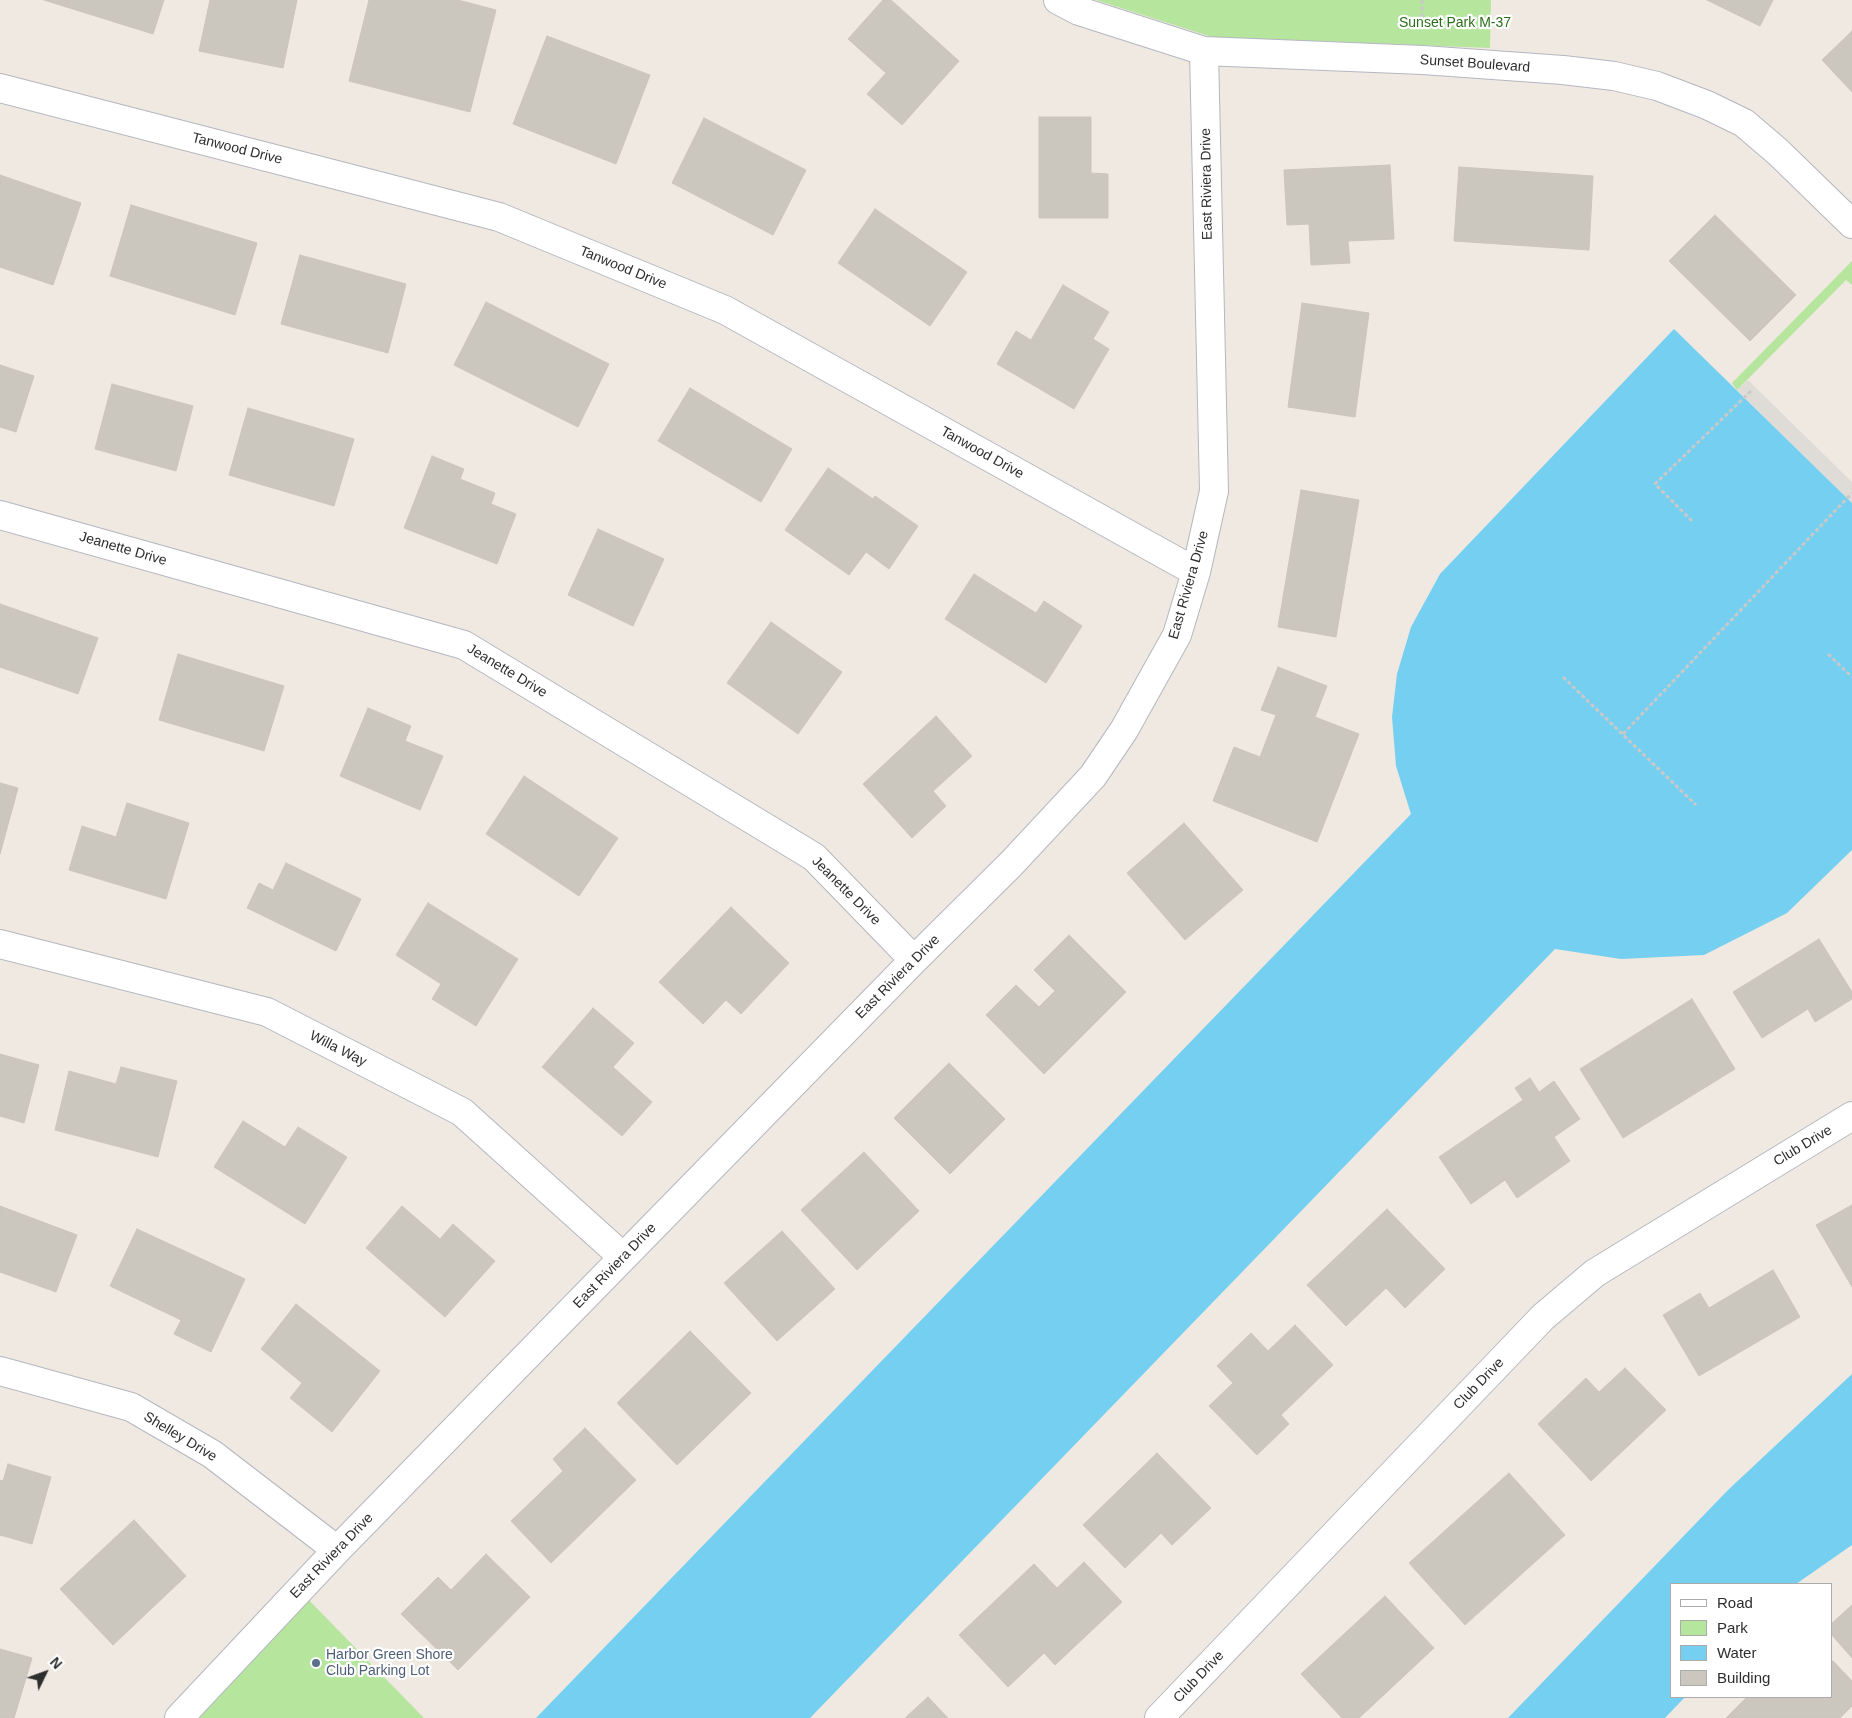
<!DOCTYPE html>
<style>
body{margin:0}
#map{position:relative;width:1852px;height:1718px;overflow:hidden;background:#efe9e1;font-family:Arial,sans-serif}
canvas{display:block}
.legend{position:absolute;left:1670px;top:1583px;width:162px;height:115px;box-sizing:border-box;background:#fff;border:1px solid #ababab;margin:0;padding:6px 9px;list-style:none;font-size:15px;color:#2e2e2e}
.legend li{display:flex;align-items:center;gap:10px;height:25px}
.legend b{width:25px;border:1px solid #ababab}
.north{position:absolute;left:20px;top:1648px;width:50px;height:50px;-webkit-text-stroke:4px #fff;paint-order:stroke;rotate:48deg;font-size:14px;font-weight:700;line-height:20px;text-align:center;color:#2e2e2e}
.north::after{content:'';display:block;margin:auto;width:18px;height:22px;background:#2e2e2e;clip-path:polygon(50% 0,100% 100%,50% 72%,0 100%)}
</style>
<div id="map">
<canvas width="1852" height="1718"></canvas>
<ul class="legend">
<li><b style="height:6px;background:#fff"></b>Road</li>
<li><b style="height:14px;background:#b6e59e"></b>Park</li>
<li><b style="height:14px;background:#75cff0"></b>Water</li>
<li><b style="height:14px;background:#cbc7bf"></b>Building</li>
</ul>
<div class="north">N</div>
</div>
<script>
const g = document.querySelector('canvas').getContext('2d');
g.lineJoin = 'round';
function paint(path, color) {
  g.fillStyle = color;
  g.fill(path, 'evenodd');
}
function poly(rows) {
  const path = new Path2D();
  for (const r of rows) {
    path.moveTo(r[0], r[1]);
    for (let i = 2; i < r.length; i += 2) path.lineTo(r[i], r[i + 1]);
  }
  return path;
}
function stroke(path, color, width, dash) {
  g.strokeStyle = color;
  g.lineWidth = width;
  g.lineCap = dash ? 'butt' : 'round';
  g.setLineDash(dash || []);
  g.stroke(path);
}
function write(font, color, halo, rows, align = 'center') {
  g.font = font + ' Arial,sans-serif';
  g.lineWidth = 4.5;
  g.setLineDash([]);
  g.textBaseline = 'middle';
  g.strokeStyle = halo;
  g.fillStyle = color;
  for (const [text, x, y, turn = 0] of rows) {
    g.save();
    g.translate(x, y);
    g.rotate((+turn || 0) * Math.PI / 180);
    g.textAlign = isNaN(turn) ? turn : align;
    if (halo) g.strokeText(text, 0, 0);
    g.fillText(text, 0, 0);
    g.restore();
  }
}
paint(poly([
 [1096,0,1491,0,1490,48,1212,37],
 [1852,261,1852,285,1846,280,1737,390,1732,383],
 [299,1590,424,1718,179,1718]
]), '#b6e59e');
paint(poly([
 [1748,380,1852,482,1852,503,1737,390]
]), '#dfdcd8');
paint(poly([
 [1674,329,1852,503,1852,850,1787,913,1704,955,1621,959,1555,949,810,1718,536,1718,1411,814,1396,766,1392,717,1397,674,1411,627,1440,574],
 [1852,1374,1852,1545,1796,1584,1671,1584,1671,1697,1685,1697,1665,1718,1508,1718,1728,1490]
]), '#75cff0');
const building = poly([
 [44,0,164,0,153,34,44,0],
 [210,0,297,0,283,68,199,51,210,0],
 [369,0,458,0,496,10,470,112,349,81,369,0],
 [883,0,891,0,959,61,902,125,867,94,886,73,848,39,883,0],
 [1707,0,1773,0,1760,26,1707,0],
 [1852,31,1852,92,1822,60,1852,31],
 [547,36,650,75,616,164,513,124,547,36],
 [1039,117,1091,117,1091,173,1108,174,1108,218,1039,218,1039,117],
 [704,118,806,170,773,235,672,183,704,118],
 [1390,165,1394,239,1348,241,1350,263,1311,265,1309,224,1287,225,1284,170,1390,165],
 [1459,167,1593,176,1589,250,1454,241,1459,167],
 [0,175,81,203,53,285,0,267,0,175],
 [131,205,257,243,235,315,110,276,131,205],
 [875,209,967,272,930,326,838,263,875,209],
 [1715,215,1796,295,1750,341,1669,261,1715,215],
 [300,255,406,284,388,353,281,324,300,255],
 [1063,285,1109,312,1093,339,1109,349,1074,409,997,364,1016,331,1031,340,1063,285],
 [486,302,609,364,578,427,454,365,486,302],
 [1302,303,1369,313,1355,417,1288,407,1302,303],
 [0,365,34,376,16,432,0,427,0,365],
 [112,384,193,406,176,471,95,449,112,384],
 [690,388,792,449,761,502,658,441,690,388],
 [248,408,354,439,334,506,229,475,248,408],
 [432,456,464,469,460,479,495,493,491,504,516,514,497,564,404,528,432,456],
 [828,468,873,499,875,496,918,526,889,569,866,552,849,575,785,530,828,468],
 [1301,490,1359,500,1336,637,1278,627,1301,490],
 [598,529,664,559,633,626,568,595,598,529],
 [974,574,1036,613,1044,601,1082,626,1046,683,945,619,974,574],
 [0,604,98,638,78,694,0,667,0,604],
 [771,622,842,672,798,734,727,683,771,622],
 [178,654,284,686,264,751,159,720,178,654],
 [1278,667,1327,686,1315,717,1359,734,1317,842,1213,801,1234,747,1260,757,1276,715,1261,710,1278,667],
 [368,708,411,726,405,741,443,756,420,810,340,776,368,708],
 [936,716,972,756,933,791,946,806,912,838,863,784,936,716],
 [524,776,618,838,579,896,486,834,524,776],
 [0,783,18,788,0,854,0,783],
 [127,803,189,823,166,899,69,870,82,826,116,837,127,803],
 [1184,823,1243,890,1185,940,1127,873,1184,823],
 [286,863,361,899,336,951,247,908,259,883,273,890,286,863],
 [428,903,518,959,476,1026,432,999,441,984,396,955,428,903],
 [731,907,789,963,741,1014,726,1000,703,1024,659,982,731,907],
 [1069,935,1126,992,1044,1074,986,1015,1016,985,1039,1007,1055,991,1034,970,1069,935],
 [1819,939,1852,992,1852,999,1815,1022,1808,1009,1762,1038,1733,992,1819,939],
 [1692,999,1735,1069,1623,1138,1580,1069,1692,999],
 [593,1008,634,1043,613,1067,652,1102,622,1136,542,1067,593,1008],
 [0,1054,39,1065,24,1123,0,1116,0,1054],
 [949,1063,1005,1119,950,1174,894,1118,949,1063],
 [121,1067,177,1081,158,1157,55,1130,69,1071,116,1084,121,1067],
 [1530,1078,1539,1092,1554,1081,1580,1119,1554,1137,1570,1161,1517,1198,1505,1180,1471,1204,1439,1157,1523,1100,1515,1088,1530,1078],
 [243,1121,285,1147,298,1127,347,1157,305,1224,214,1167,243,1121],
 [864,1152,919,1211,857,1270,801,1210,864,1152],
 [1852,1205,1852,1287,1816,1225,1852,1205],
 [0,1206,77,1235,56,1292,0,1272,0,1206],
 [402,1206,440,1239,453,1224,495,1261,445,1317,366,1248,402,1206],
 [1387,1209,1445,1269,1405,1308,1386,1288,1346,1326,1307,1285,1387,1209],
 [137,1229,245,1279,211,1352,174,1334,181,1320,110,1286,137,1229],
 [782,1231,835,1289,777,1341,724,1283,782,1231],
 [1773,1270,1800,1317,1699,1376,1663,1315,1700,1293,1709,1308,1773,1270],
 [296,1304,380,1371,332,1432,290,1398,302,1383,261,1349,296,1304],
 [1295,1325,1333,1365,1281,1415,1289,1424,1257,1455,1209,1406,1233,1383,1217,1366,1251,1333,1268,1351,1295,1325],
 [690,1331,751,1393,677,1465,617,1403,690,1331],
 [1625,1368,1666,1410,1591,1481,1538,1424,1586,1378,1599,1392,1625,1368],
 [585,1428,636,1480,551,1563,511,1521,563,1471,553,1459,585,1428],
 [1157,1453,1211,1508,1172,1545,1161,1533,1125,1568,1083,1525,1157,1453],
 [8,1464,51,1477,32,1544,0,1535,0,1480,3,1481,8,1464],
 [1509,1473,1565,1535,1465,1625,1409,1563,1509,1473],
 [134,1520,186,1576,113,1645,60,1589,134,1520],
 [486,1554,530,1597,458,1670,401,1614,438,1577,451,1590,486,1554],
 [1084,1562,1122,1602,1055,1665,1044,1653,1008,1687,959,1635,1034,1564,1057,1588,1084,1562],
 [1385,1596,1434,1648,1359,1718,1342,1718,1301,1674,1385,1596],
 [1852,1605,1852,1658,1831,1634,1831,1624,1852,1605],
 [0,1649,32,1658,14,1718,0,1718,0,1649],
 [1833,1661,1852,1681,1852,1706,1840,1718,1726,1718,1747,1697,1831,1697,1831,1663,1833,1661],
 [928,1697,948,1718,905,1718,928,1697]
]);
paint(building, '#cbc7bf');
stroke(building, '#cbc5ba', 1);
const street = poly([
 [1058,0,1079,11,1204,51,1423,60,1563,70,1614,76,1657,86,1707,105,1744,123,1778,152,1852,224],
 [0,88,499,217,725,310,1196,572],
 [0,515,464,645,814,857,914,960],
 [0,944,267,1012,462,1112,623,1257],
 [0,1371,131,1407,212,1454,337,1550],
 [179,1718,337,1550,914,960,1011,864,1093,776,1124,730,1177,635,1196,572,1214,491,1204,51],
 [1159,1718,1543,1317,1595,1273,1852,1116]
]);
stroke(street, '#b4b7c1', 30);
stroke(poly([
 [1422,0,1422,27],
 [1692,521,1655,484,1752,390],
 [1828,654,1852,677],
 [1563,677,1696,805],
 [1623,734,1852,493]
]), '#c9c9c9', 3, [4, 2.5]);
stroke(street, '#fff', 28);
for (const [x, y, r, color] of [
 [316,1663,5,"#5c6f8a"]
]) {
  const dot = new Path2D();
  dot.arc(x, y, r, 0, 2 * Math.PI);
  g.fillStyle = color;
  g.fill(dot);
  stroke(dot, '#fff', 2);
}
write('14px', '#2c6e1b', '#fff', [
 ["Sunset Park M-37",1455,23]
]);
write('14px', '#2e2e2e', '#fff', [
 ["Sunset Boulevard",1475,64,4],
 ["Tanwood Drive",237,149,14],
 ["East Riviera Drive",1207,184,-91],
 ["Tanwood Drive",623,268,22],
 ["Tanwood Drive",982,453,29],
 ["Jeanette Drive",123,549,16],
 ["East Riviera Drive",1189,585,-74],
 ["Jeanette Drive",507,671,31],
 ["Jeanette Drive",846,891,45],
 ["East Riviera Drive",898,977,-45],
 ["Willa Way",338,1049,27],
 ["Club Drive",1803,1146,-31],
 ["East Riviera Drive",615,1266,-46],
 ["Club Drive",1479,1384,-46],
 ["Shelley Drive",180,1437,31],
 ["East Riviera Drive",332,1556,-46],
 ["Club Drive",1199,1677,-46]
]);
write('14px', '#4e5e75', '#fff', [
 ["Harbor Green Shore",326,1655],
 ["Club Parking Lot",326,1671]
], 'left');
</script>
